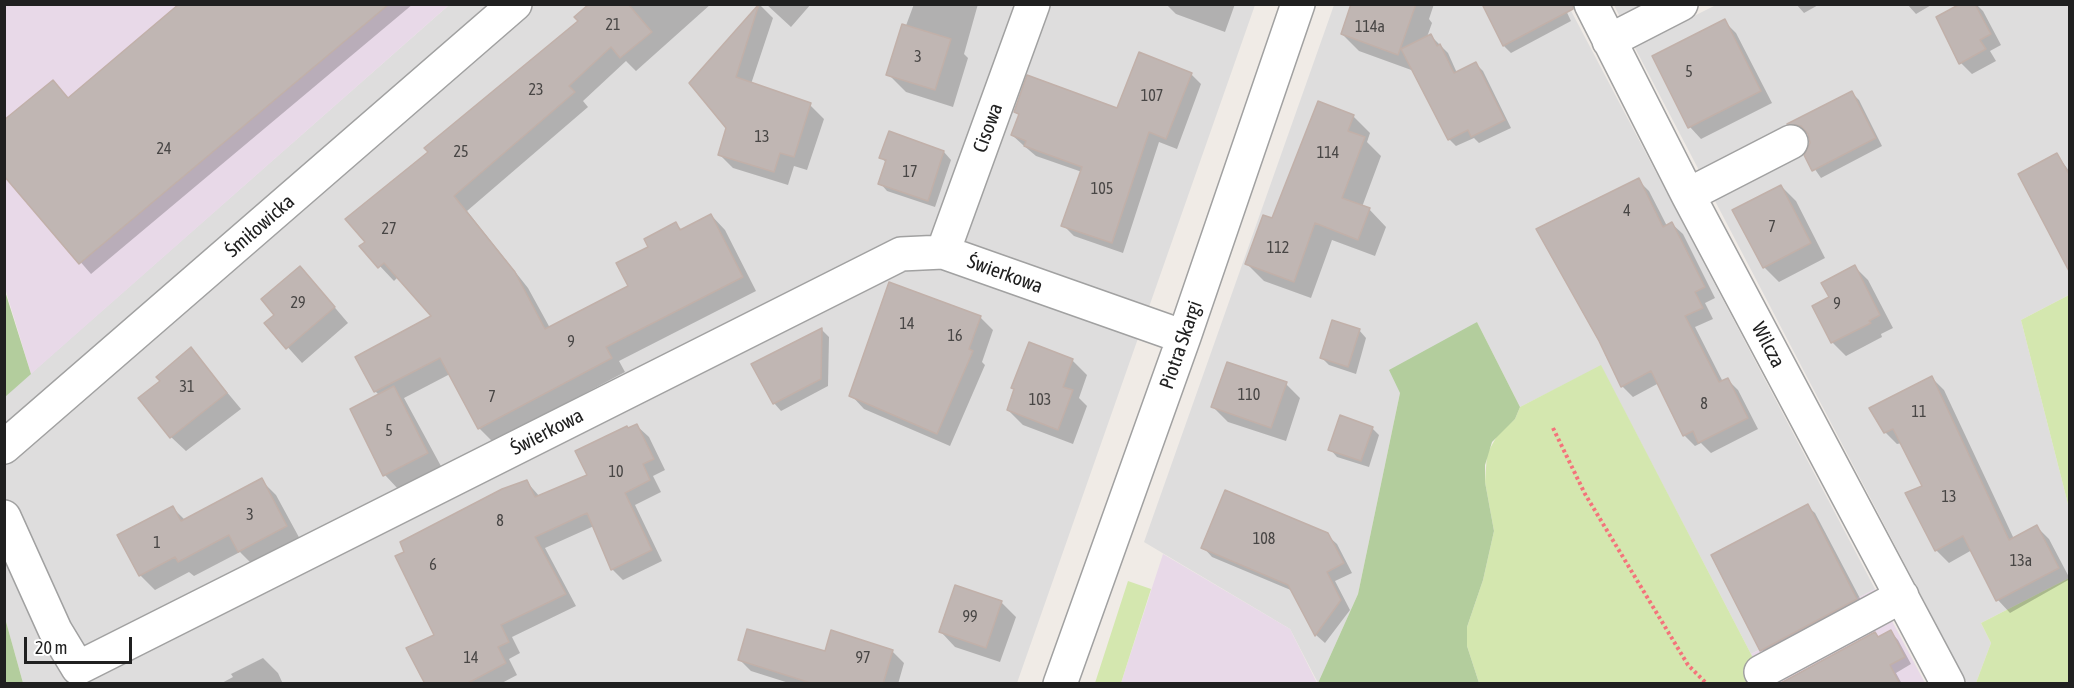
<!DOCTYPE html>
<meta charset="utf-8">
<style>
body{margin:0}
#map{position:relative;width:2074px;height:688px;overflow:hidden;background:#f0ebe6;font-family:"Asap Condensed",sans-serif}
canvas{display:block}
.frame{position:absolute;inset:0;border:6px solid #202020;pointer-events:none}
.scale{position:absolute;left:24px;top:637px;width:108px;height:27px;box-sizing:border-box;border:3px solid #202020;border-top:0;padding-left:8px;font-size:18px;line-height:21px;white-space:nowrap;color:#202020;-webkit-text-stroke:4px #fff;paint-order:stroke}
</style>
<div id="map">
<canvas width="2074" height="688"></canvas>
<div class="frame"></div>
<div class="scale">20 m</div>
</div>
<script>
const g = document.querySelector('canvas').getContext('2d');
g.lineJoin = 'round';
function paint(path, color) {
  g.fillStyle = color;
  g.fill(path, 'evenodd');
}
function poly(rows) {
  const path = new Path2D();
  for (const r of rows) {
    path.moveTo(r[0], r[1]);
    for (let i = 2; i < r.length; i += 2) path.lineTo(r[i], r[i + 1]);
  }
  return path;
}
function stroke(path, color, width, dash) {
  g.strokeStyle = color;
  g.lineWidth = width;
  g.lineCap = dash ? 'butt' : 'round';
  g.setLineDash(dash || []);
  g.stroke(path);
}
function write(font, color, halo, rows, align = 'center') {
  g.font = font + ' "Asap Condensed",sans-serif';
  g.lineWidth = 4.5;
  g.setLineDash([]);
  g.textBaseline = 'middle';
  g.strokeStyle = halo;
  g.fillStyle = color;
  for (const [text, x, y, turn = 0] of rows) {
    g.save();
    g.translate(x, y);
    g.rotate((+turn || 0) * Math.PI / 180);
    g.textAlign = isNaN(turn) ? turn : align;
    if (halo) g.strokeText(text, 0, 0);
    g.fillText(text, 0, 0);
    g.restore();
  }
}
paint(poly([
 [449,5,1255,5,1017,683,23,683,5,618,4,397],
 [1334,5,1568,5,1875,589,1751,654,1601,366,1520,407,1477,322,1400,393,1358,594,1318,683,1290,629,1144,542],
 [1614,5,1650,5,1621,19],
 [1716,5,2069,5,2069,295,2021,320,2069,508,2069,578,1981,623,1991,643,1976,683,1967,683,1634,46]
]), '#dedddd');
paint(poly([
 [4,5,449,5,31,374,5,288],
 [1163,554,1290,629,1317,683,1121,683],
 [1875,589,1925,683,1767,683,1751,654]
]), '#e8d9e8');
paint(poly([
 [2069,295,2069,508,2021,320],
 [1601,365,1751,654,1767,683,1479,683,1467,646,1467,627,1483,580,1494,531,1485,482,1487,454,1498,434,1515,419,1520,407],
 [2069,578,2069,683,1976,683,1991,643,1981,623],
 [1128,581,1151,589,1121,683,1095,683]
]), '#d4e7af');
paint(poly([
 [4,288,31,374,5,397,4,397],
 [1477,322,1520,407,1515,419,1492,442,1485,465,1485,482,1494,531,1483,580,1467,627,1467,646,1479,683,1318,683,1358,594,1400,393,1389,370],
 [5,618,23,683,5,683]
]), '#b3cd9d');
paint(poly([
 [181,4,413,4,91,274,4,174,53,82,69,99],
 [591,4,711,4,636,71,626,61,583,101,588,107,467,211,528,288,550,328,630,286,650,248,676,224,682,230,711,215,725,230,756,291,619,361,625,372,493,442,479,428,450,374,404,398,442,468,399,490,385,475,379,395,375,391,433,317,398,277,394,281,362,247,430,152,580,21],
 [766,4,811,4,791,27],
 [914,4,978,4,964,54,968,58,953,107,906,92,888,74],
 [1166,4,1235,4,1225,32,1176,14],
 [1353,4,1434,4,1429,19,1432,23,1427,37,1430,35,1448,53,1457,73,1475,63,1483,71,1511,128,1479,143,1474,138,1456,146,1449,139,1414,71,1359,51,1342,34],
 [1563,4,1571,21,1511,53,1504,46,1485,8],
 [1796,4,1820,4,1804,13],
 [1907,4,1933,4,1916,14],
 [1964,4,1976,4,1983,11,2001,45,1990,51,1996,61,1972,74,1961,63],
 [760,5,773,18,751,84,810,105,824,119,807,170,794,166,788,185,733,168,719,154,728,128,691,83],
 [1724,21,1736,33,1772,103,1701,139,1690,127],
 [1191,74,1201,84,1177,149,1159,142,1123,253,1074,236,1063,225,1082,172,1036,156,1023,145,1012,135,1020,116,1015,112,1118,110],
 [1852,93,1859,100,1882,146,1821,178,1805,155,1811,144,1809,133,1796,131,1790,124],
 [1353,116,1370,133,1367,142,1381,156,1362,207,1369,209,1386,227,1375,256,1332,240,1311,298,1264,281,1247,264,1273,220],
 [944,152,951,160,935,207,887,191,880,183,887,163,881,158],
 [2057,155,2070,172,2070,251],
 [1638,180,1649,191,1667,226,1672,224,1683,234,1715,298,1705,303,1713,319,1695,327,1723,382,1727,379,1738,390,1758,429,1711,453,1701,443,1695,446,1684,435,1659,383,1633,397,1622,386],
 [1781,186,1796,201,1825,258,1779,282,1764,267],
 [1855,267,1868,280,1893,328,1881,334,1882,337,1846,356,1832,342,1814,306,1831,298],
 [314,283,348,323,302,363,266,323],
 [980,317,993,330,982,362,985,365,950,446,864,409,851,395],
 [822,330,829,337,828,386,781,411,774,403],
 [1359,330,1366,338,1356,374,1329,365,1322,358],
 [191,349,241,409,186,451,171,437,162,381],
 [1072,360,1087,375,1079,398,1087,406,1073,444,1023,425,1008,410],
 [1932,378,1944,390,2014,539,2037,527,2049,539,2070,579,2010,613,1998,600,1972,550,1949,563,1936,550,1924,486,1902,443,1897,444,1885,432],
 [1286,384,1300,398,1286,441,1228,422,1213,407],
 [637,426,649,437,665,470,653,476,661,492,635,505,662,561,623,580,612,569,594,526,545,548,576,606,512,637,520,653,509,659,517,675,500,684,426,684,436,635,526,481,540,497,589,476,629,430],
 [1372,428,1379,435,1369,467,1337,457,1330,449],
 [261,480,276,495,301,541,254,566,240,552,194,576,189,572,155,590,140,575,173,508,185,520],
 [1807,506,1815,513,1864,606,1769,657,1762,650],
 [1327,535,1337,544,1352,573,1335,581,1350,610,1325,643,1316,635,1293,591,1212,557,1203,547],
 [1001,602,1016,617,1000,662,955,647,941,632],
 [1891,632,1898,640,1911,664,1896,673,1902,684,1782,684],
 [892,651,904,663,898,684,792,684,751,671,740,660,826,652],
 [263,658,278,673,283,684,220,684,233,677,231,674]
]), '#0003');
const building = poly([
 [179,4,389,4,79,264,4,176,4,120,53,80,68,98,179,4],
 [589,4,628,4,652,32,620,58,611,47,569,86,575,92,454,196,515,272,545,329,628,286,616,263,648,247,644,239,676,222,680,230,711,214,743,277,606,347,612,358,478,429,440,358,374,392,355,357,431,316,384,263,378,268,359,246,365,242,345,219,428,152,424,148,578,21,574,17,589,4],
 [759,4,736,77,811,103,794,157,780,153,774,172,718,155,726,128,689,83,759,4],
 [1351,4,1416,4,1398,55,1341,34,1351,4],
 [1482,4,1573,4,1573,9,1503,46,1482,4],
 [1960,4,1975,4,1991,34,1980,40,1986,49,1959,64,1936,17,1960,4],
 [1725,19,1761,91,1688,128,1652,56,1725,19],
 [902,24,951,39,935,90,886,75,902,24],
 [1431,34,1437,46,1440,44,1454,73,1476,62,1505,120,1471,137,1468,130,1448,140,1401,49,1431,34],
 [1139,52,1192,73,1166,139,1149,132,1112,243,1061,226,1082,167,1024,146,1026,141,1011,135,1019,114,1014,112,1027,75,1117,108,1139,52],
 [1852,91,1876,138,1812,171,1804,155,1810,143,1808,134,1801,126,1787,124,1852,91],
 [1318,101,1354,115,1348,131,1365,137,1342,198,1370,208,1358,240,1315,223,1294,282,1245,264,1263,215,1272,218,1318,101],
 [889,131,944,151,928,201,878,184,886,160,879,158,889,131],
 [2057,153,2070,176,2070,273,2018,174,2057,153],
 [1639,178,1663,227,1672,222,1705,287,1695,292,1703,308,1685,316,1719,382,1728,378,1748,418,1698,443,1693,431,1683,436,1651,371,1621,387,1599,341,1536,229,1639,178],
 [1781,185,1811,243,1763,268,1732,210,1781,185],
 [1855,265,1880,315,1869,321,1871,323,1831,343,1812,306,1829,297,1821,283,1855,265],
 [300,266,335,307,286,349,264,323,274,315,261,299,300,266],
 [889,282,981,316,969,349,973,351,937,434,849,396,889,282],
 [1332,320,1360,329,1348,367,1320,358,1332,320],
 [822,328,821,379,773,404,751,364,822,328],
 [1029,342,1073,359,1063,387,1073,390,1058,430,1007,410,1014,389,1011,388,1029,342],
 [191,347,227,393,170,438,138,398,160,381,156,377,191,347],
 [1227,362,1287,382,1271,428,1211,407,1227,362],
 [1932,376,2009,540,2037,525,2059,568,1996,601,1963,536,1935,551,1905,493,1922,486,1893,429,1884,433,1869,408,1932,376],
 [394,386,428,453,383,476,350,409,394,386],
 [1340,415,1373,427,1361,461,1328,450,1340,415],
 [637,424,654,459,643,464,650,480,625,493,652,550,611,570,587,513,535,537,566,594,501,625,509,642,498,647,506,663,466,684,425,684,406,648,434,635,395,556,404,552,400,542,502,489,527,480,535,497,587,475,575,451,627,426,628,428,637,424],
 [262,478,287,526,238,552,229,535,178,562,175,557,139,576,117,535,173,506,181,521,262,478],
 [1225,490,1328,533,1344,563,1327,572,1341,600,1315,636,1288,585,1201,548,1225,490],
 [1808,504,1857,599,1760,651,1711,555,1808,504],
 [955,585,1002,601,986,648,939,632,955,585],
 [747,629,825,651,831,630,893,650,883,684,814,684,738,660,747,629],
 [1891,630,1905,657,1890,665,1900,684,1779,684,1875,632,1878,637,1891,630]
]);
paint(building, '#c0b6b3');
stroke(building, '#c1b0a9', 1.5);
const minor = poly([
 [1591,4,1688,195,1948,684],
 [1609,41,1681,4],
 [1688,195,1791,142],
 [943,252,1033,4],
 [4,447,515,4],
 [4,517,55,630,78,668,901,254,943,252,1184,337],
 [1761,672,1902,596],
 [1060,684,1184,337,1298,4]
]);
stroke(minor, '#a1a1a1', 36);
stroke(poly([
 [1553,428,1585,494,1688,665,1707,684]
]), '#f4737b', 4, [3, 3]);
stroke(minor, '#fff', 33);
write('16px', '#484645', null, [
 ["21",613,25],
 ["114a",1370,27],
 ["3",918,57],
 ["5",1689,72],
 ["23",536,90],
 ["107",1152,96],
 ["13",762,137],
 ["24",164,149],
 ["25",461,152],
 ["114",1328,153],
 ["17",910,172],
 ["105",1102,189],
 ["4",1627,211],
 ["7",1772,227],
 ["27",389,229],
 ["112",1278,248],
 ["29",298,303],
 ["9",1837,304],
 ["14",907,324],
 ["16",955,336],
 ["9",571,342],
 ["31",187,387],
 ["110",1249,395],
 ["7",492,397],
 ["103",1040,400],
 ["8",1704,404],
 ["11",1919,412],
 ["5",389,431],
 ["10",616,472],
 ["13",1949,497],
 ["3",250,515],
 ["8",500,521],
 ["108",1264,539],
 ["1",157,543],
 ["13a",2021,561],
 ["6",433,565],
 ["99",970,617],
 ["14",471,658],
 ["97",863,658]
]);
write('20px', '#202020', '#fff', [
 ["Cisowa",988,128,-70],
 ["Śmiłowicka",260,226,-41],
 ["Świerkowa",1005,274,20],
 ["Piotra Skargi",1181,345,-71],
 ["Wilcza",1768,345,62],
 ["Świerkowa",547,432,-27]
]);
</script>
